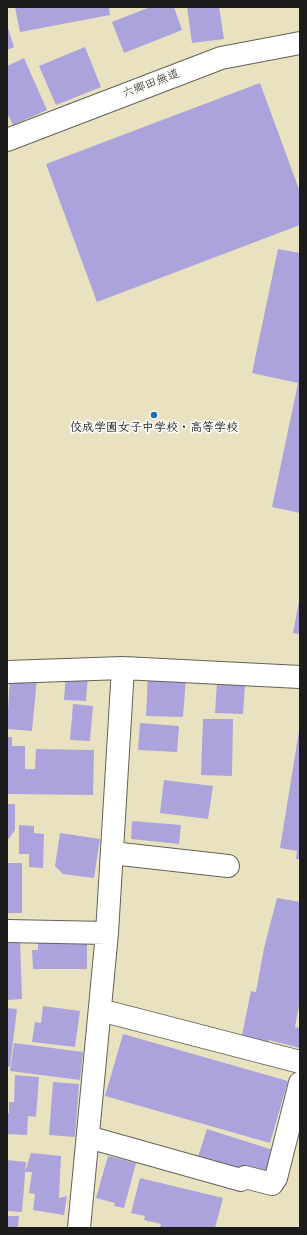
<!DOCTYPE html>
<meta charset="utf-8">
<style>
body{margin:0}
#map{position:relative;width:307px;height:1235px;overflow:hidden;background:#e9e2c1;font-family:Itim,sans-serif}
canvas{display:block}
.frame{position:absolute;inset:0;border:8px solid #1c1c1c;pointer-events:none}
</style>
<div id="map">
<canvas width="307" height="1235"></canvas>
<div class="frame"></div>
</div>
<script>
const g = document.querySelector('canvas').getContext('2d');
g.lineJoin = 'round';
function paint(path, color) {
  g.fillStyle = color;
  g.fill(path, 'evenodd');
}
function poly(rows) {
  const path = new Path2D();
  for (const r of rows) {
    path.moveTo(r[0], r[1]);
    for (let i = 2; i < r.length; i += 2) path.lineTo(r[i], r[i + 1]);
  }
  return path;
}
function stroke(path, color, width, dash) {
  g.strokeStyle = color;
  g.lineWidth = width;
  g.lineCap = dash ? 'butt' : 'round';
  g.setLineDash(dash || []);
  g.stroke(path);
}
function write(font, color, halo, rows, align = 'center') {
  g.font = font + ' Itim,"Klee One",sans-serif';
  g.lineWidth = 3.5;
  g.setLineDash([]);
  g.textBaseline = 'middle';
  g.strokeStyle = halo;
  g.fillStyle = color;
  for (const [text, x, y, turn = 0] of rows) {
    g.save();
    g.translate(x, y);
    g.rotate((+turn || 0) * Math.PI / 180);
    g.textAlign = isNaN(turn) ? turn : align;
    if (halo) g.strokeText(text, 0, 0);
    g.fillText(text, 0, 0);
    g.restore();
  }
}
paint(poly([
 [15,7,109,7,110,15,20,32],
 [150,7,174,7,182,30,124,53,112,22],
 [187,7,219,7,224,39,192,43],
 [7,25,14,47,7,50],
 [85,47,101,87,56,105,39,66],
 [24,58,47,110,13,125,7,113,7,66],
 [260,83,300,192,300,225,97,302,46,164],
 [278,249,300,253,300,513,272,507,298,383,252,373],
 [299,601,300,601,300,634,293,633],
 [66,673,88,675,86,701,64,700],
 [148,675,186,677,183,717,146,716],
 [10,676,37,678,32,731,7,729],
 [217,683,245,685,243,714,215,713],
 [73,704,93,706,90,741,70,740],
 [203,719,233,719,232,776,201,775],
 [140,723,179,726,177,752,138,750],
 [299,731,300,731,300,859,296,859,297,851,280,848],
 [7,737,12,737,12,746,25,746,25,769,35,769,36,749,94,750,93,795,7,794],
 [164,780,213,786,208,819,160,813],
 [7,804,15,804,15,830,7,841],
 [132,821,181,825,179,844,131,839],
 [19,825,34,826,34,833,44,834,43,868,29,867,29,854,19,854],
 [60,833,100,839,94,878,63,874,55,866],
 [7,863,22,863,22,913,7,913],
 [277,898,300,902,300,1005,299,1005,295,1027,300,1028,300,1048,269,1040,268,1046,241,1040,251,991,256,992,264,948],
 [87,936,87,969,33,969,32,950,38,950,38,940],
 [7,939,20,939,22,999,7,1000],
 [43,1006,80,1011,75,1047,32,1042,35,1022,41,1023],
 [7,1008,17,1009,10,1067,7,1066],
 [123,1034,288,1081,270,1143,105,1096],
 [14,1043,83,1052,80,1080,10,1071],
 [15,1075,39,1077,36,1117,28,1116,27,1135,7,1134,7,1113,9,1113,9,1102,14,1102],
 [53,1082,79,1084,75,1137,49,1135],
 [207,1129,276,1151,270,1172,245,1165,243,1174,197,1160],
 [31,1153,61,1156,59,1198,67,1196,64,1215,33,1210,35,1194,29,1193,32,1172,25,1172],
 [108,1156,136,1163,124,1208,114,1206,115,1203,96,1198],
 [7,1160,26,1162,22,1212,7,1211],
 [140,1178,223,1198,215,1228,160,1228,161,1224,144,1220,145,1216,131,1213],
 [7,1216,19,1216,18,1228,7,1228]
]), '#aca3dc');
const minor = poly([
 [7,140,221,58,300,43],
 [7,672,123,668,300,677],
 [112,853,228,866],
 [7,931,107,933],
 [100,1010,300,1062],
 [88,1137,241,1180,245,1177,272,1184,276,1178,300,1083],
 [79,1228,107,933,123,668]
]);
stroke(minor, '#646156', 24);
stroke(minor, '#fff', 22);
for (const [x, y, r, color] of [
 [154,415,4,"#1f6fb2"]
]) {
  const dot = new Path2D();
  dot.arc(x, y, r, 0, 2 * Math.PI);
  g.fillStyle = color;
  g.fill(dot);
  stroke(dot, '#fdfcf7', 1.5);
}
write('12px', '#1c1c1c', '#fdfcf7', [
 ["六郷田無道",151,84,-21]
]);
write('bold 12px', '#1c1c1c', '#fdfcf7', [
 ["佼成学園女子中学校・高等学校",154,428]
]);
</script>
